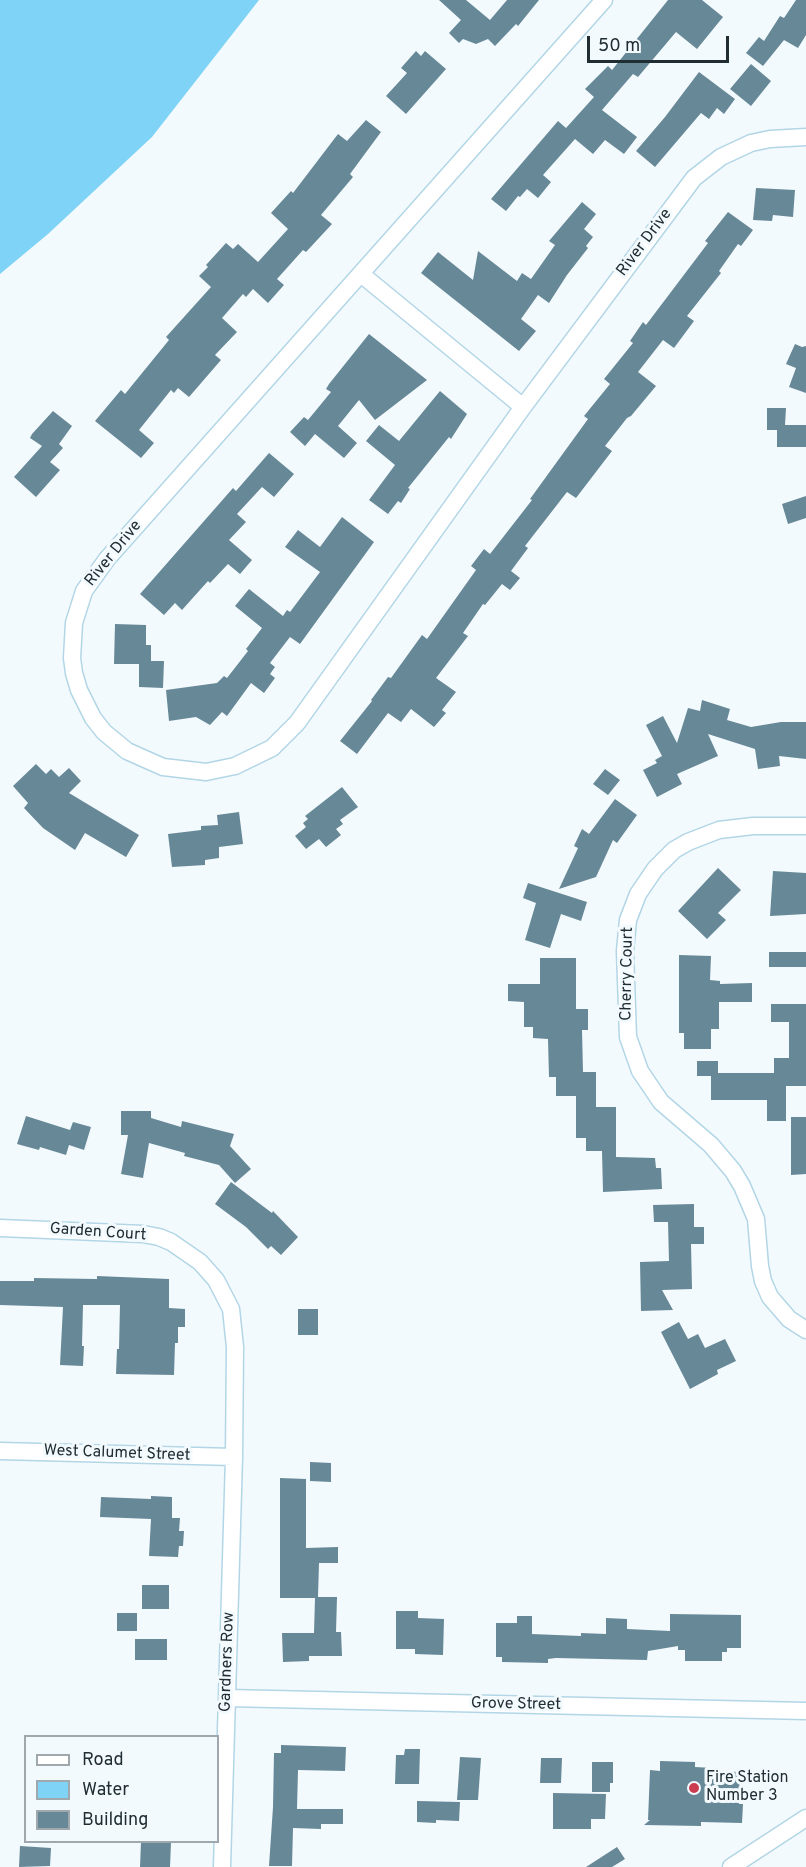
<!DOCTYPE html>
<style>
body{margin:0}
#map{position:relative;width:806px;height:1867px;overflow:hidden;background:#f3fafd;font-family:Overpass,sans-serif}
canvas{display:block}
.legend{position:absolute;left:24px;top:1735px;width:195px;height:108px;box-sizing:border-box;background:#f3fafd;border:2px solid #9fa8ad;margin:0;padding:8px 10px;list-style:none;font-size:18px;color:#202e34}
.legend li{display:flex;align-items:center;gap:12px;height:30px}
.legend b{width:30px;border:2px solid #9fa8ad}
.scale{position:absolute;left:587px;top:36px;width:142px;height:27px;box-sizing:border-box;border:3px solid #202e34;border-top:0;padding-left:8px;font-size:18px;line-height:21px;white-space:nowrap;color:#202e34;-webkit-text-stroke:4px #f3fafd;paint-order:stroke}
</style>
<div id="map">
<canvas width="806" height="1867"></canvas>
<ul class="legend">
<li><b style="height:8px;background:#fff"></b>Road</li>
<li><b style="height:16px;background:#7fd3f6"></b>Water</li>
<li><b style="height:16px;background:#678897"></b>Building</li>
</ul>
<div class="scale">50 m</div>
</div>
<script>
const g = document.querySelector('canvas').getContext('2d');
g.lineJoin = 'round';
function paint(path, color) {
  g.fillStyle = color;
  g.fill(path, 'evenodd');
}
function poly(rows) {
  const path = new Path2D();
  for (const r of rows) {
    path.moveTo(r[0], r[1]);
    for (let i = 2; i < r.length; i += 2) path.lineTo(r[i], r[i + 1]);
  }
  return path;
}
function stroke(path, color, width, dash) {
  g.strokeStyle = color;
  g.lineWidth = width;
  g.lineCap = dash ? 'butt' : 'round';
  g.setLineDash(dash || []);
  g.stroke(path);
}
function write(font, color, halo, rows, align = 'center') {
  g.font = font + ' Overpass,sans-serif';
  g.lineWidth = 6;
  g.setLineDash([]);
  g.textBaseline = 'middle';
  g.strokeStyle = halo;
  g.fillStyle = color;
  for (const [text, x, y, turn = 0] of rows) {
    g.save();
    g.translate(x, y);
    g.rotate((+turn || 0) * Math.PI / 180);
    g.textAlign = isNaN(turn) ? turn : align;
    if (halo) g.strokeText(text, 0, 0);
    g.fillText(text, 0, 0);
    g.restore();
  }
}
paint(poly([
 [0,0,259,0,152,137,48,234,0,274]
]), '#7fd3f6');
paint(poly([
 [439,0,466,0,490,20,507,0,539,0,518,26,516,24,495,46,488,39,476,44,463,39,459,43,449,33,461,20],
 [668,0,702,0,723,17,697,49,676,32,638,77,633,74,602,110,637,137,624,154,605,140,593,154,575,139,543,175,551,182,538,198,527,189,520,197,518,196,506,211,491,199,558,121,566,128,594,97,585,89,608,66,612,70],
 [796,0,806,0,806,35,798,48,784,40,763,66,746,53,759,37,764,41,780,16,784,18],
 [416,51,421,56,425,51,446,69,406,114,386,96,407,73,401,68],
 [751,64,771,81,751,106,730,89],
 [699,72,735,99,724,114,717,108,709,119,701,113,655,167,636,151,665,117],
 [366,120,381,132,350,174,353,177,321,215,332,224,306,252,303,250,277,279,284,285,268,303,253,289,246,297,243,294,222,318,237,332,215,355,221,360,189,397,178,388,174,393,171,390,139,430,154,443,141,458,95,421,121,390,125,394,169,340,166,337,211,287,199,276,208,267,206,265,226,243,233,249,238,244,258,262,288,229,271,213,291,191,293,193,338,134,347,141],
 [756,188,795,190,793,217,773,215,772,221,753,220],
 [582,202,596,214,584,229,593,237,586,246,588,248,567,275,549,303,538,295,521,319,536,331,519,351,421,273,438,252,473,280,478,251,517,281,522,273,531,279,555,245,549,241],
 [728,212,753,230,741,246,738,244,719,271,721,273,687,316,694,321,674,348,663,340,638,372,656,386,631,416,627,418,605,446,612,451,576,498,567,492,525,546,528,548,511,571,520,578,510,590,502,584,485,605,483,604,463,633,468,636,436,678,456,692,442,710,446,713,434,727,411,709,401,722,388,713,357,754,340,741,372,701,371,700,388,677,391,678,422,635,427,639,476,570,471,566,484,549,490,554,532,500,530,499,588,419,584,416,610,384,604,379,633,343,630,341,643,322,646,325,708,243,705,241],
 [369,334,427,380,375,420,359,400,338,426,357,443,344,458,315,434,305,446,290,432,304,417,308,420,331,392,326,389,329,384],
 [795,344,802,347,806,346,806,393,789,387,796,368,786,364],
 [440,391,467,414,451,439,449,437,408,488,410,489,401,503,398,501,388,514,369,500,395,465,366,441,379,425,399,441],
 [767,408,786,408,785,425,806,425,806,447,777,447,777,430,767,430],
 [53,411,72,426,59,444,63,448,50,462,60,470,36,497,14,477,42,446,30,438,32,434],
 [269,453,294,474,274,497,262,487,237,514,246,522,229,540,252,560,240,574,228,564,210,583,208,581,182,610,175,603,164,615,140,594,233,488,236,491],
 [806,496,806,518,788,524,782,504],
 [342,517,374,542,300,644,290,637,270,663,275,667,270,674,275,678,264,693,251,683,227,716,222,712,210,725,196,717,169,721,166,690,217,683,224,676,227,678,248,651,246,649,262,628,235,606,249,589,283,616,287,610,290,612,320,572,285,547,298,530,320,547],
 [115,624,146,625,146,645,151,645,151,661,164,661,163,688,139,687,139,664,114,664],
 [702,700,730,709,727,720,751,727,781,722,806,722,806,759,779,756,780,766,758,769,755,749,708,734,718,756,677,774,682,784,657,797,643,770,657,763,655,760,662,756,646,725,663,716,677,743,688,708,700,711],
 [36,764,46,774,51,769,59,777,69,768,81,781,69,793,139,835,126,857,85,833,75,850,43,828,24,808,28,803,13,786],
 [605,769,620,780,608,795,593,784],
 [342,787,358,807,340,820,343,824,336,829,341,835,326,847,319,839,306,849,295,836,306,827,303,823,308,819,305,816],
 [615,799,637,815,617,843,613,840,596,877,559,889,578,848,574,846,582,829,589,834],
 [239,812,243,844,219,847,219,858,205,860,205,865,172,867,168,834,201,830,201,826,218,825,217,815],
 [718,868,741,890,718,913,726,920,707,939,678,911],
 [773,871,806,873,806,914,770,916],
 [528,883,587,902,581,921,561,914,550,948,525,940,536,903,523,898],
 [769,952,806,952,806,967,769,967],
 [679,955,711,956,710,980,720,981,720,984,752,983,752,1002,719,1002,719,1029,711,1029,711,1049,684,1049,684,1033,679,1033],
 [540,958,576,958,576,1009,588,1009,588,1030,582,1030,583,1072,596,1072,596,1107,616,1107,616,1157,655,1158,656,1168,661,1168,662,1189,603,1192,602,1151,586,1151,586,1138,576,1138,576,1096,556,1096,556,1077,549,1077,548,1039,533,1038,533,1027,524,1027,524,1002,508,1001,508,984,540,984],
 [771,1004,806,1004,806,1086,786,1086,786,1121,767,1121,767,1100,711,1100,711,1076,697,1076,697,1061,718,1061,718,1073,774,1073,774,1058,789,1058,789,1022,771,1022],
 [121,1111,151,1111,151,1118,181,1127,182,1121,234,1134,230,1146,251,1169,235,1183,219,1165,184,1156,185,1153,149,1143,143,1178,121,1174,128,1135,121,1135],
 [26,1116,70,1130,73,1122,91,1127,84,1150,69,1145,66,1155,40,1147,39,1150,17,1144],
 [791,1117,806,1117,806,1174,791,1175],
 [231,1182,272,1213,273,1211,298,1237,281,1255,271,1246,268,1249,246,1227,215,1204],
 [694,1204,694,1227,704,1227,704,1244,691,1244,692,1289,662,1290,673,1310,641,1311,640,1262,669,1261,668,1222,654,1222,653,1205],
 [97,1276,169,1279,169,1308,185,1309,185,1327,178,1327,178,1343,175,1343,174,1375,116,1374,117,1349,119,1349,120,1305,83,1305,82,1346,84,1346,83,1366,60,1365,63,1307,0,1305,0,1281,34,1281,34,1278,97,1279],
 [298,1309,318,1309,318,1335,298,1335],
 [679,1322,688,1339,698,1334,705,1348,725,1339,736,1361,717,1370,718,1374,690,1389,661,1332],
 [310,1462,331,1463,331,1482,310,1481],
 [280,1478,306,1479,306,1548,338,1547,338,1563,319,1563,318,1597,337,1597,336,1632,341,1632,342,1656,309,1656,309,1661,283,1662,282,1633,314,1633,315,1598,280,1598],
 [151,1496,172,1497,172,1518,180,1518,179,1531,184,1531,183,1546,179,1546,178,1557,149,1556,151,1519,100,1517,101,1497,151,1499],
 [142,1585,169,1585,169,1609,142,1609],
 [396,1611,418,1611,418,1618,444,1619,443,1655,415,1654,415,1649,396,1649],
 [117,1613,137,1613,137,1631,117,1631],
 [670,1614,741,1615,741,1648,727,1648,727,1652,722,1652,722,1661,685,1661,685,1650,678,1650,678,1646,648,1651,647,1660,556,1658,548,1659,548,1663,502,1662,502,1657,496,1657,496,1623,517,1623,517,1616,532,1616,532,1634,581,1636,581,1633,606,1634,606,1618,627,1619,627,1629,670,1631],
 [135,1639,167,1639,167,1660,135,1660],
 [281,1745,346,1747,345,1771,298,1770,297,1809,343,1809,343,1824,321,1824,321,1829,293,1828,292,1866,269,1866,273,1807,274,1753,281,1753],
 [405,1749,420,1749,419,1784,395,1784,396,1755,404,1755],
 [460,1757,481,1758,478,1800,457,1800],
 [541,1758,562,1758,561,1783,540,1783],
 [660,1761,695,1762,695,1767,713,1768,713,1771,740,1772,739,1804,743,1804,742,1823,701,1822,701,1826,644,1825,650,1820,648,1820,650,1770,660,1771],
 [592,1762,613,1762,613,1783,610,1783,610,1792,592,1792],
 [553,1793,606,1794,605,1819,591,1819,591,1829,553,1829],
 [417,1801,460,1802,459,1821,436,1820,436,1823,417,1822],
 [141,1842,171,1842,170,1867,140,1867],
 [20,1846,51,1848,50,1866,19,1867],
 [617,1847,625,1859,612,1867,586,1867]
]), '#678897');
const street = poly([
 [604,0,107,559,84,591,74,623,72,658,74,673,79,690,93,718,104,732,127,751,163,767,206,772,235,766,272,748,297,723,523,407,694,178,721,157,751,143,770,139,806,137],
 [361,274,523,407],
 [806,826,753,826,719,830,688,842,674,850,655,869,638,894,628,920,625,951,628,1037,640,1071,661,1102,711,1145,733,1171,742,1186,756,1219,760,1266,763,1281,770,1297,789,1319,806,1330],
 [0,1228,143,1234,159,1237,171,1242,200,1262,216,1280,231,1309,235,1347,234,1457,222,1867],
 [0,1451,234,1457],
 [227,1698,806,1711],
 [731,1867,806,1818]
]);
stroke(street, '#b2d6e6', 19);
stroke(street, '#fff', 16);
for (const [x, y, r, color] of [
 [694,1788,6,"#cc3c51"]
]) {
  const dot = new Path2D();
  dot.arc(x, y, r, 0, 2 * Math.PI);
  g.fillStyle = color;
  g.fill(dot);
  stroke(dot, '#f3fafd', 2);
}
write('16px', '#202e34', '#f3fafd', [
 ["River Drive",645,243,-53],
 ["River Drive",114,554,-51],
 ["Cherry Court",628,974,-89],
 ["Garden Court",98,1233,4],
 ["West Calumet Street",117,1454,2],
 ["Gardners Row",228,1662,-88],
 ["Grove Street",516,1705,1]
]);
write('16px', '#202e34', '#f3fafd', [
 ["Fire Station",706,1779],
 ["Number 3",706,1797]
], 'left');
</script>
